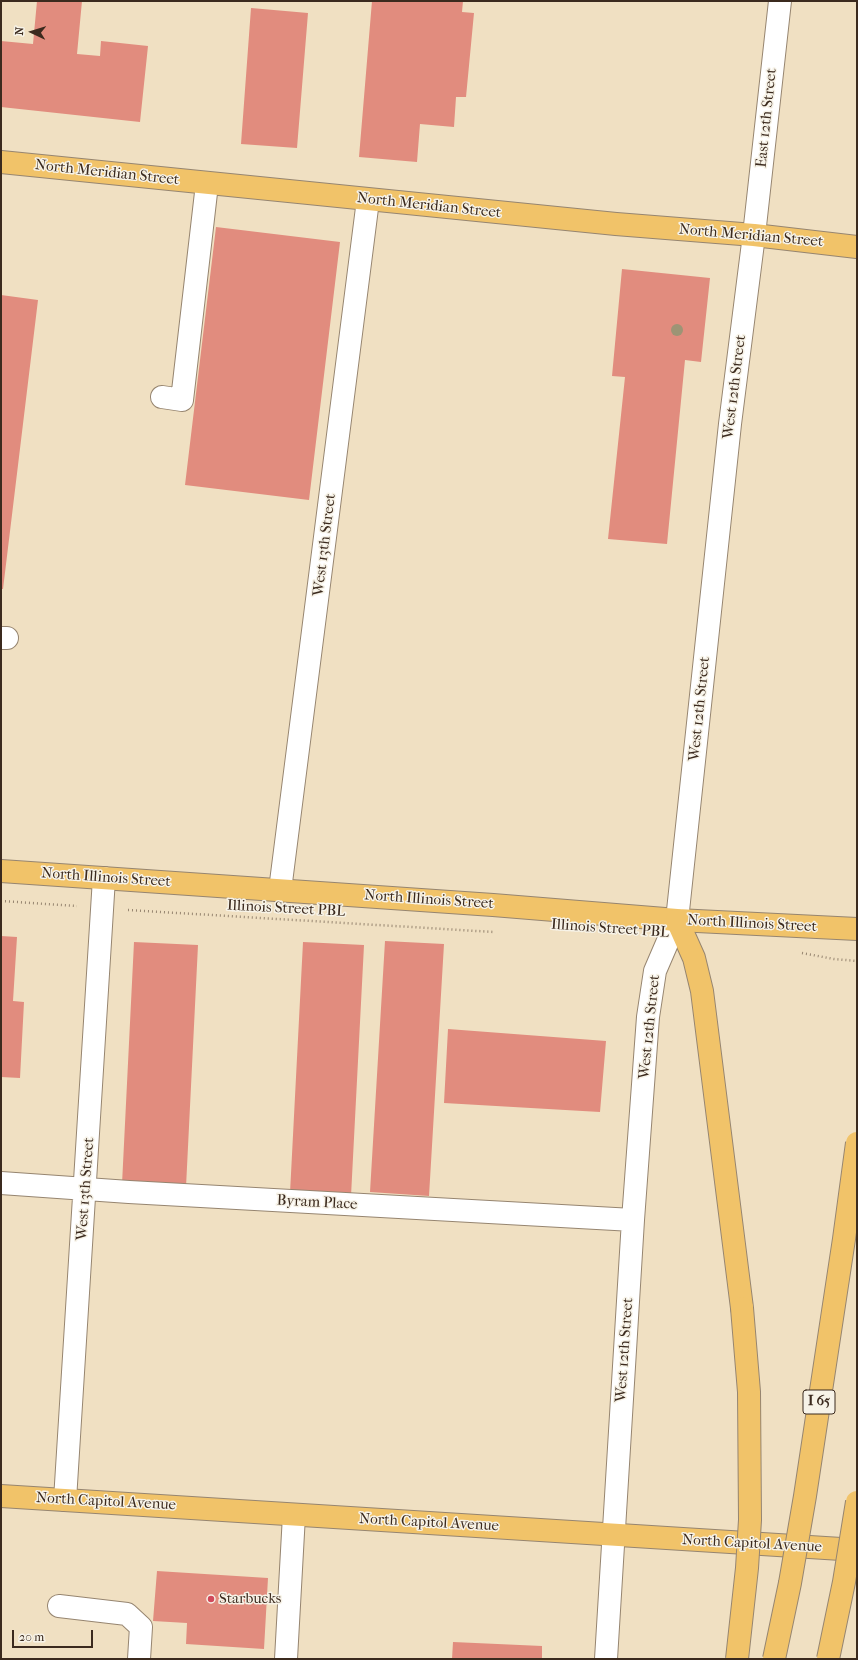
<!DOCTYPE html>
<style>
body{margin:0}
#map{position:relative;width:858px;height:1660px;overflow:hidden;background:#f0e0c2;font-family:"IM FELL French Canon",serif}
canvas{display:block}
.frame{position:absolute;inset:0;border:2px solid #3b2a1e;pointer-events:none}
.north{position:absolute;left:12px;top:12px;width:40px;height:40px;-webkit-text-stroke:3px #f7f3e8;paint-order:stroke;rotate:274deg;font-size:11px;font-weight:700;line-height:16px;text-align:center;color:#3b2a1e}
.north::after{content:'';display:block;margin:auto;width:14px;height:18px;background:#3b2a1e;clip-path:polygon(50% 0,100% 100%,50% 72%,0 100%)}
.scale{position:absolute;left:12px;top:1630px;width:81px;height:18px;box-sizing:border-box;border:2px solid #3b2a1e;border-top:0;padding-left:5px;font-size:12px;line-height:14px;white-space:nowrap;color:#3b2a1e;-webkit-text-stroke:3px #f7f3e8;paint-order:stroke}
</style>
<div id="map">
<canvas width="858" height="1660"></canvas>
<div class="frame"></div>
<div class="north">N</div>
<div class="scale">20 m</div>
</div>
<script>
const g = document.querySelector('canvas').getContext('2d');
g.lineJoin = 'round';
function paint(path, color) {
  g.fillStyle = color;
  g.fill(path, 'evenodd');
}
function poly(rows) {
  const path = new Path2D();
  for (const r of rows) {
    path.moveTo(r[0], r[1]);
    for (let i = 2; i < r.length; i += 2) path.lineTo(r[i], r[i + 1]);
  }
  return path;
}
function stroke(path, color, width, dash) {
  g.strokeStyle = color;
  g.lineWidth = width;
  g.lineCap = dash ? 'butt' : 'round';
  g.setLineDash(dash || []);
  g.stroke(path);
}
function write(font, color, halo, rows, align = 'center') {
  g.font = font + ' "IM FELL French Canon",serif';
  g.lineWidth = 3;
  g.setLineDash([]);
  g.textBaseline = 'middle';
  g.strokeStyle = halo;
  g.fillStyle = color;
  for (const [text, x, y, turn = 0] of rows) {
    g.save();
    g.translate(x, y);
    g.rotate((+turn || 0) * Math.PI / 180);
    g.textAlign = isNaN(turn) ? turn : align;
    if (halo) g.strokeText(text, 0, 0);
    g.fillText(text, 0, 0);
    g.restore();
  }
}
paint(poly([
 [37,1,82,1,77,54,100,56,101,41,148,46,140,122,1,107,1,41,33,44],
 [372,1,463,1,462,12,474,13,466,97,456,97,454,127,420,124,417,162,359,157],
 [251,8,308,13,297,148,241,144],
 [216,227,340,242,309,500,185,485],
 [622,269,710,278,701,362,685,360,667,544,608,539,625,377,612,376],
 [1,295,38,300,3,589,1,589],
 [1,936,17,937,13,1001,24,1002,20,1078,1,1077],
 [385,941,444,944,429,1196,370,1192],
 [134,942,198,945,186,1187,122,1184],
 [303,942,364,945,351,1196,290,1193],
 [448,1029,606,1041,600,1112,444,1103],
 [157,1571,268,1578,264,1649,186,1644,187,1623,153,1621],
 [453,1642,542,1646,542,1659,452,1659]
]), '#e18c7e');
const minor = poly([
 [162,397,182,400,207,184],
 [1,638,7,638],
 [280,890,368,200],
 [1,1183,129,1192,633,1220],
 [65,1500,104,878],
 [59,1606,127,1614,141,1627,139,1659],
 [286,1659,294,1515],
 [606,1659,633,1220,648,1017,655,971,677,920,730,424,754,235,780,1]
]);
const major = poly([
 [1,162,616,224,754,235,857,247],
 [1,871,493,905,677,920,857,929],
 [1,1496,857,1550]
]);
const highway = poly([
 [677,920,694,958,702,991,742,1308]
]);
stroke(minor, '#968570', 24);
stroke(major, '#968570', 24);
stroke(highway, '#968570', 24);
stroke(poly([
 [1,901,77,906],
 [128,910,494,932],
 [802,953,834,959,857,961]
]), '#968570', 2.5, [1, 3]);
stroke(minor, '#fff', 22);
stroke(major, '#f1c369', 22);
stroke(highway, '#f1c369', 22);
const highwayBridge = poly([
 [737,1659,747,1568,750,1520,749,1392,742,1308],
 [774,1659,790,1583,805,1496,844,1239,857,1143],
 [828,1659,844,1582,857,1502]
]);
stroke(highwayBridge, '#968570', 24, []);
stroke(highwayBridge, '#f1c369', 22);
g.fillStyle = '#9d9475';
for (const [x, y] of [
 [677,330]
]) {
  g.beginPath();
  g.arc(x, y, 6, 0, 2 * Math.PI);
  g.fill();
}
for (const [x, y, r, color] of [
 [211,1599,4,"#d1495b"]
]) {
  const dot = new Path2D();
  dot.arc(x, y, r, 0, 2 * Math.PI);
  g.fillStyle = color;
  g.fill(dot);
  stroke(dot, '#f7f3e8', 1.5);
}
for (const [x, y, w] of [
 [819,1402,32]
]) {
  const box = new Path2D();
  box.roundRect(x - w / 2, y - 12, w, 24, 3);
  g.fillStyle = '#f7f3e8';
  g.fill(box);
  stroke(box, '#3b2a1e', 1);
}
write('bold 14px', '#3b2a1e', null, [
 ["I 65",819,1402]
]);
write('15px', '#3b2a1e', '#f7f3e8', [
 ["East 12th Street",767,118,-84],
 ["North Meridian Street",107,173,6],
 ["North Meridian Street",429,206,6],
 ["North Meridian Street",751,236,5],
 ["West 12th Street",735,387,-83],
 ["West 13th Street",325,545,-83],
 ["West 12th Street",700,709,-84],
 ["North Illinois Street",106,878,4],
 ["North Illinois Street",429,900,4],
 ["Illinois Street PBL",286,909,3],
 ["North Illinois Street",752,924,3],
 ["Illinois Street PBL",610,929,4],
 ["West 12th Street",650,1027,-84],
 ["West 13th Street",86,1189,-86],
 ["Byram Place",317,1203,3],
 ["West 12th Street",625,1350,-86],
 ["North Capitol Avenue",106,1502,3],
 ["North Capitol Avenue",429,1523,3],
 ["North Capitol Avenue",752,1544,3]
]);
write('15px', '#3b2a1e', '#f7f3e8', [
 ["Starbucks",219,1599]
], 'left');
</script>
